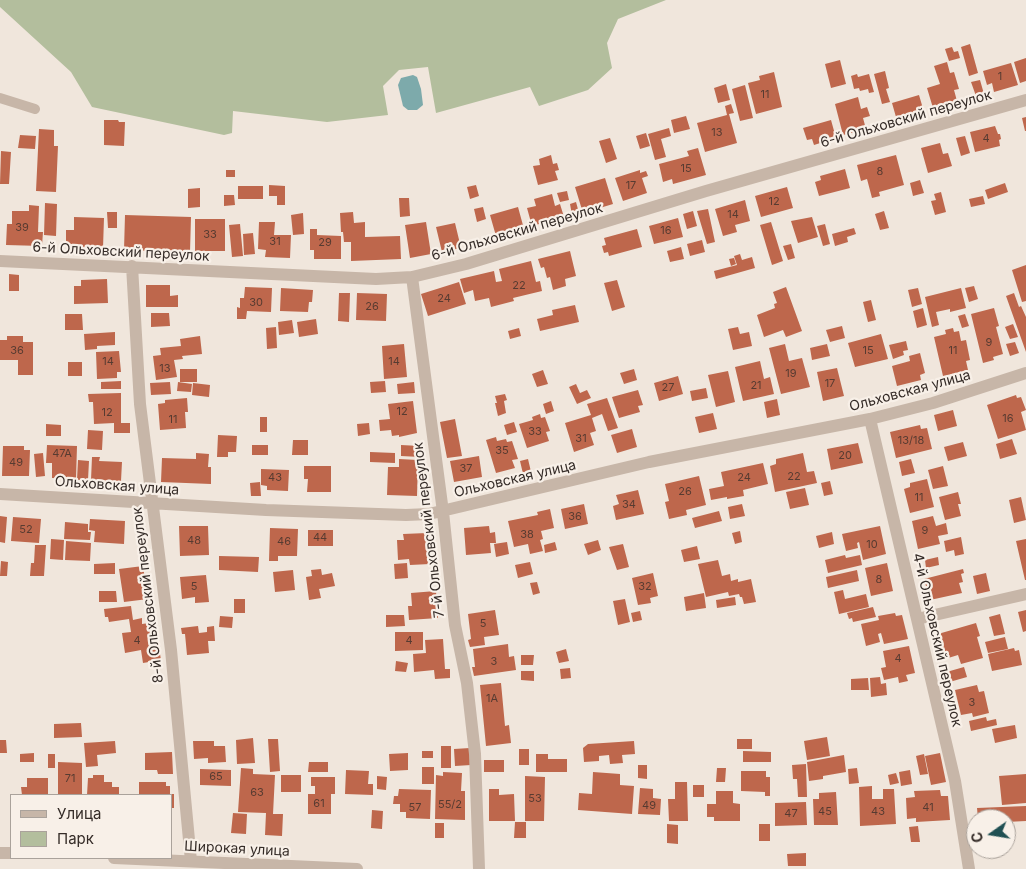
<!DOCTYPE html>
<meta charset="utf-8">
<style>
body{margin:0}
#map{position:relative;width:1026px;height:869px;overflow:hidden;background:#f0e6dc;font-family:Inter,sans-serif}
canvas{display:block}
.legend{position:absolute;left:10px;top:794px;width:162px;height:65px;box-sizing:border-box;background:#f8f0e8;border:1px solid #aaa29b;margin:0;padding:6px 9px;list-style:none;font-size:15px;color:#352c28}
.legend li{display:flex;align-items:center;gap:10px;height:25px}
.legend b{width:25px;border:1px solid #aaa29b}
.north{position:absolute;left:966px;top:809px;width:50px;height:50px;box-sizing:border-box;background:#f8f0e8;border:1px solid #aaa29b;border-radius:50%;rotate:257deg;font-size:14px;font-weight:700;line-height:20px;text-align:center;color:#352c28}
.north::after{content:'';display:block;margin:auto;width:18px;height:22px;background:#205053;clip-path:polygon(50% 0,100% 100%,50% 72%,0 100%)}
</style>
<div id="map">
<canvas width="1026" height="869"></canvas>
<ul class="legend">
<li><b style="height:6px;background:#c7b6a8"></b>Улица</li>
<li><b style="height:14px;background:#b3be9d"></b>Парк</li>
</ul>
<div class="north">С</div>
</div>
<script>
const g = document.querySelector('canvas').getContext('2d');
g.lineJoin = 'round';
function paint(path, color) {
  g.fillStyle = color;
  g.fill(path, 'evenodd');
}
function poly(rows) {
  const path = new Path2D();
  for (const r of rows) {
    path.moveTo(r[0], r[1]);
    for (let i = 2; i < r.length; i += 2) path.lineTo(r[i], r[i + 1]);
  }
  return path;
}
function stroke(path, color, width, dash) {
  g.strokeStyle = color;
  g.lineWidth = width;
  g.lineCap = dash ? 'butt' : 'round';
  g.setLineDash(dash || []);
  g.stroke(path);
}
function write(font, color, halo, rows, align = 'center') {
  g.font = font + ' Inter,sans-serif';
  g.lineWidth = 4.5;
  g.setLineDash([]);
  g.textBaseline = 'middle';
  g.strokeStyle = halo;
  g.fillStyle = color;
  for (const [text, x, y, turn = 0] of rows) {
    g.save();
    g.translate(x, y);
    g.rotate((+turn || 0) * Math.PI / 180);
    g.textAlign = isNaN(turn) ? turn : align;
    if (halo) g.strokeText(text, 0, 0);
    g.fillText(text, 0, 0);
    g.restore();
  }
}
paint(poly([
 [0,0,666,0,618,19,607,43,612,68,588,90,539,106,530,87,436,113,428,67,399,70,383,86,388,115,327,122,233,111,232,133,224,135,92,107,71,72,0,7]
]), '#b3be9d');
paint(poly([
 [413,75,417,77,421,89,423,105,417,110,408,110,403,106,398,85,401,78]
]), '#7daaab');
paint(poly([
 [970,44,978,73,969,76,961,47],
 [952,47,954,52,958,51,960,58,949,61,945,49],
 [1026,58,1026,81,1020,83,1014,62],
 [840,60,846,84,831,88,825,64],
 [947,62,950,73,954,72,959,89,954,90,957,101,933,108,927,88,940,84,934,66],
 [1011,63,1018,85,994,92,992,83,987,85,983,71],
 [885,71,889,88,886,89,890,102,882,104,874,74],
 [774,72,782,107,756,114,748,83,760,80,759,76],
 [857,74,858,77,869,74,874,92,869,93,868,89,860,91,859,88,854,89,851,76],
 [980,80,984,94,976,96,971,82],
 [726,84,730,100,718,103,714,88],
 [745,85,753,118,740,121,732,89],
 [919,95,924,112,903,118,902,115,896,117,892,103],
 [858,97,861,109,867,107,870,116,863,118,866,129,843,135,835,104],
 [731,104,734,113,729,114,737,143,705,152,697,123,727,115,725,106],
 [686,116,690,129,674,133,671,120],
 [1026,117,1026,131,1025,131,1022,118],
 [104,120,118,120,119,122,125,122,124,146,104,145],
 [831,120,836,138,814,145,812,139,807,140,803,128],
 [995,126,998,134,1000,134,1001,139,999,140,1000,146,975,152,970,132],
 [669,128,671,136,661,139,666,157,655,160,648,134],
 [39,129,54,130,54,146,58,146,56,192,36,191],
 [646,133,650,146,640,149,636,136],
 [20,135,36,136,35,149,18,148],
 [965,136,970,153,961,156,956,138],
 [610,138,617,159,606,163,599,141],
 [940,143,943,154,948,153,952,166,928,173,921,148],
 [698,148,706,175,673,184,672,179,663,182,659,164,689,156,687,151],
 [1,151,11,152,9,184,0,184],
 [551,155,553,164,557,163,559,170,555,171,558,180,538,185,533,166,540,165,539,159],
 [896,155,904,185,879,192,880,196,872,198,867,179,861,181,857,165],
 [845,169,850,188,819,196,815,182,821,180,820,176],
 [226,170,235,170,235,177,226,177],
 [640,170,640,173,646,171,648,176,642,178,647,193,623,201,615,178],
 [605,178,613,204,583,213,575,187],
 [920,180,924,193,913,196,910,183],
 [1005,183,1008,192,988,199,985,190],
 [269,185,285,186,285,205,277,205,277,196,269,196],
 [476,185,479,196,470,199,467,187],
 [238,186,263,186,263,199,238,199],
 [787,187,793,208,761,217,755,196],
 [200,188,200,207,188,208,188,189],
 [567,191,569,200,560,202,557,193],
 [941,192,946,212,935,215,931,201,936,200,934,194],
 [552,194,555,206,560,204,564,217,532,226,527,208,536,206,534,199],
 [224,195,234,195,235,205,224,206],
 [983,196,985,204,971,207,969,199],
 [399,198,409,198,410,216,400,217],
 [745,200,750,221,735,225,737,232,723,236,715,209],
 [576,202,579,213,572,215,570,204],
 [45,203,57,204,56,236,44,235],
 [29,205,39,206,38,232,43,232,42,246,6,245,7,224,12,224,12,211,29,211],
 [483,207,486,219,477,222,474,209],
 [518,207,524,229,496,236,490,215],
 [708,209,715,242,707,244,697,211],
 [693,211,697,226,687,229,683,214],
 [884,211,889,228,880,230,875,214],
 [107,212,117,212,117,228,108,228],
 [353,212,354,223,365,222,365,237,400,236,401,259,351,261,351,242,344,242,343,232,341,232,340,213],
 [303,213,304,234,293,235,291,215],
 [125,215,191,217,190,252,124,250],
 [74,217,104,218,103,248,73,247,72,255,66,255,66,230,74,230],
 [812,217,818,237,798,243,791,221],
 [678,218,683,237,654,244,649,226],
 [195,219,225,219,225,251,195,251],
 [259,222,275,222,274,235,291,235,290,258,265,257,266,250,258,249],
 [426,222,431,254,410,258,405,225],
 [771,222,783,261,772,265,760,225],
 [455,223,461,248,442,252,436,227],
 [240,224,243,256,232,257,229,225],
 [825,224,830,244,823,246,817,226],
 [854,228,856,234,847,237,848,242,835,246,832,234],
 [310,229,317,229,317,235,341,236,341,259,314,259,314,250,310,250],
 [637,229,642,247,609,256,608,252,604,253,602,246,606,245,604,238],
 [253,233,255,254,244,255,243,234],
 [702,240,705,252,690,256,687,244],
 [791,244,795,258,788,260,783,246],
 [681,247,684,259,670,262,667,251],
 [570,251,576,276,565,279,566,286,553,290,550,277,547,278,544,267,541,268,538,259],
 [740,254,742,260,752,257,755,268,716,279,714,271,737,265,734,256],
 [734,258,736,264,731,266,729,259],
 [531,261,536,282,540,281,542,291,513,298,514,301,491,307,489,298,475,301,473,290,464,293,460,279,494,271,496,282,502,281,499,269],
 [1026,265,1026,301,1022,302,1012,270],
 [9,274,19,275,19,291,9,291],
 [107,279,108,303,74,304,74,286,81,286,81,280],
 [617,280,625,307,612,311,604,283],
 [459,282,466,304,428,316,421,294],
 [146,285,170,285,170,296,178,295,178,307,146,307],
 [974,286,978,299,969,302,965,288],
 [245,287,272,288,271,312,247,311,246,319,237,319,237,307,240,308,240,298,244,298],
 [786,287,802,331,786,337,783,330,764,337,757,315,775,308,774,304,777,303,773,292],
 [281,288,313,290,312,302,309,302,308,312,280,311],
 [918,288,922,304,912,307,908,290],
 [961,288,966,308,950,312,950,309,936,312,939,325,932,327,925,297],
 [339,293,350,293,349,322,338,321],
 [357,293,387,294,386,321,356,320],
 [1014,293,1019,307,1021,306,1026,317,1026,352,1006,296],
 [871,300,876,320,868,322,863,302],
 [575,305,579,322,540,331,537,319,553,315,552,310],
 [923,308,927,325,917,328,913,311],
 [994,308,999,326,996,327,1003,354,993,357,994,360,983,363,971,314],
 [151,313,169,313,170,326,151,327],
 [65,314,82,314,83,330,65,330],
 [965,314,969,326,962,328,958,316],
 [316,319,318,334,299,337,297,322],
 [292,320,294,333,279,335,278,322],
 [1013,324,1018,337,1010,339,1005,327],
 [842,326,845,338,830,342,826,330],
 [276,327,277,348,267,349,266,328],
 [738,327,740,334,749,332,752,346,733,350,728,329],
 [519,328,521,336,510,339,508,331],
 [953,328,954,332,959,331,961,341,966,340,970,360,966,361,968,370,943,376,934,337,946,334,945,330],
 [115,332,115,345,97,346,97,349,85,350,84,334],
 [881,334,888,359,855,367,848,343],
 [7,336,23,336,23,342,33,342,33,375,18,375,18,360,0,360,0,340,7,340],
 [200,336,202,354,182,356,183,359,174,360,177,377,156,380,153,356,161,355,160,348,181,346,180,339],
 [906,341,908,350,903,351,904,355,893,359,889,345],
 [1015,342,1019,353,1010,356,1006,344],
 [404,344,407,377,384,379,382,346],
 [785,344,789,361,802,358,810,387,781,394,769,348],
 [827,344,830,356,812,360,810,348],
 [119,351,121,372,117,372,117,378,97,379,96,352],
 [920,353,925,373,920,375,921,380,897,386,892,366,910,361,909,356],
 [760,361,764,379,770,377,774,394,743,401,735,367],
 [68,362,82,362,82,376,68,376],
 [837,368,844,396,823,401,817,372],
 [180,369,197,369,197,382,180,382],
 [634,369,637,380,624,384,620,373],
 [543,370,548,384,537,387,532,374],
 [728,371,735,402,716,407,708,375],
 [678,376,683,394,659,401,654,383],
 [121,381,121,389,101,389,101,382],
 [385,381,386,392,371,393,370,382],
 [170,382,171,394,151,395,150,383],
 [178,382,192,384,191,392,177,391],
 [414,382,415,393,398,394,397,384],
 [193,383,210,385,209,397,192,395],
 [576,384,580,393,587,390,591,398,577,404,569,387],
 [706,388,708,398,692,401,690,391],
 [638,390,643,405,638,406,640,412,619,418,612,397],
 [121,393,121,423,130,423,130,433,114,433,114,423,94,424,93,402,89,402,88,394],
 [505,394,507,400,504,401,506,413,498,416,495,403,497,403,495,396],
 [1016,395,1017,398,1021,397,1026,410,1021,412,1026,430,998,439,987,405],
 [187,398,188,412,185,412,186,428,160,430,158,404,165,403,165,400],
 [607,398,618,428,608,431,602,414,592,418,596,431,590,433,594,445,574,452,565,423,591,415,587,404],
 [777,399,780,415,767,418,764,402],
 [413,401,417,433,399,437,399,435,392,436,391,430,380,431,379,420,390,419,388,404],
 [551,401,554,411,546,414,543,404],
 [953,410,957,426,938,431,934,415],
 [713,413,717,429,699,433,695,417],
 [540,414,541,418,545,417,550,431,546,432,549,441,527,448,519,424,533,420,532,417],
 [260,417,267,417,267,432,260,432],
 [455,419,462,456,447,458,440,422],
 [514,422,517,432,507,435,504,425],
 [369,423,370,434,358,436,357,424],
 [46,424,61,425,61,436,46,436],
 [920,425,921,429,927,428,932,449,896,458,890,432],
 [632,429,637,447,617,453,611,435],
 [88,430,103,431,102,450,87,449],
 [218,435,237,436,236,452,228,452,228,457,217,457],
 [496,437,497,441,506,439,507,442,512,441,518,459,512,460,515,468,496,473,486,440],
 [1012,439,1017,454,1000,459,996,444],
 [293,440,308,440,308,455,292,455],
 [963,442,967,456,948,461,944,447],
 [858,443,863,463,831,470,827,449],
 [47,445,77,446,76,479,52,478,52,463,46,463],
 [252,445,268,445,268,455,252,455],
 [401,445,420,446,420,457,401,456],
 [3,446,24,446,24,450,30,450,29,476,2,476],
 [370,452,395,453,395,463,370,462],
 [43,453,45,476,36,477,34,454],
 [196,453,209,454,208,467,211,467,211,484,161,482,162,458,196,459],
 [803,453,807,472,814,471,817,483,775,492,770,466,776,464,776,459],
 [479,456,482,477,454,482,450,461],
 [92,457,100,457,99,461,122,462,121,481,91,480],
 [399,459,418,460,417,496,387,495,388,467,399,467],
 [528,459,532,476,524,478,520,461],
 [911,459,915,473,902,476,899,462],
 [78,460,89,461,88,480,77,480],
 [763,463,768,484,743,490,744,496,727,499,727,497,711,500,709,489,724,486,721,472],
 [304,466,331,466,331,492,307,492,308,479,304,479],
 [943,466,948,486,933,489,928,470],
 [261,469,289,470,288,491,267,490,267,486,261,485],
 [699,476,706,505,686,510,687,515,669,519,665,502,669,501,665,484],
 [927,479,934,507,910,513,904,489,910,487,910,483],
 [830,481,833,494,824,496,821,483],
 [260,482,261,496,251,496,250,483],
 [805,488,809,505,790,509,786,492],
 [638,490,644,514,616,520,613,506,619,504,616,495],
 [958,492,961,504,958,504,961,516,945,520,939,497],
 [1021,497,1026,520,1014,523,1009,500],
 [584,504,588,524,565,529,561,509],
 [742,504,745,516,730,519,728,507],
 [550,509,554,528,541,531,543,539,540,540,543,551,530,554,528,544,514,547,508,521,538,515,537,512],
 [719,511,722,521,695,528,692,518],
 [0,516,7,517,5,543,0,542],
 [933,516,936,526,946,523,948,534,938,536,940,544,918,549,912,521],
 [13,517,41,519,39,543,11,541],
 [90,519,125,521,124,544,94,542,95,531,89,530],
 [65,522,88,524,88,532,91,532,90,540,64,539],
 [179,526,208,526,209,555,180,556],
 [489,526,490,533,495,532,496,543,490,543,491,553,466,555,464,528],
 [880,526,886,554,863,560,859,542,857,543,858,548,846,551,842,534],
 [270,528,298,529,297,556,278,556,278,561,269,561],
 [308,530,333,530,333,546,308,546],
 [740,531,742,542,735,544,732,533],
 [832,532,834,544,819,548,816,536],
 [427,533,430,564,410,565,409,559,398,560,397,540,404,540,403,534],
 [961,537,964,554,955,556,954,550,946,552,944,541],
 [51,539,64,540,63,560,50,559],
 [1026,539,1026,580,1025,580,1016,541],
 [598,540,601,550,588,555,584,544],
 [66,541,91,543,90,561,65,560],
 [507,542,509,554,496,557,494,544],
 [555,542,557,550,545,553,544,545],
 [623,544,629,567,617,570,609,547],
 [35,545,46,545,44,576,30,576,31,563,34,563],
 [697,546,700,559,684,562,681,550],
 [845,555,846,558,860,555,862,565,828,573,825,560],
 [219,556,259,557,258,572,219,570],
 [938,557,939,565,926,568,925,560],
 [718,560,722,576,730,574,731,581,738,579,738,582,751,579,756,602,744,604,742,597,740,597,739,594,729,596,728,592,706,597,698,564],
 [1,561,8,562,7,576,0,576],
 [530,562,533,574,518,578,515,565],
 [115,563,115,574,94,574,94,564],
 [407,563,408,578,395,579,394,564],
 [887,563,893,591,871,596,865,568],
 [143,566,148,599,124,602,119,569],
 [321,569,322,575,332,573,335,586,319,589,321,598,309,600,306,577,312,576,311,570],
 [963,569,964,573,961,574,963,582,959,583,962,593,930,600,924,579],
 [293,570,295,590,275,592,273,572],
 [857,570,859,581,828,588,826,577],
 [653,573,658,596,650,598,651,603,638,605,632,578],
 [986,573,990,591,977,594,973,576],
 [206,575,209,602,195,603,195,597,182,599,180,577],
 [537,582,540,593,533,595,530,583],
 [843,590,845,599,866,594,869,607,839,614,834,592],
 [99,591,116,591,117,602,99,602],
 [436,591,438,618,409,620,408,606,412,606,411,593],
 [704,593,706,608,686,611,684,597],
 [735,597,736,605,717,608,716,600],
 [234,599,245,599,245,613,234,613],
 [625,599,630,622,618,625,613,601],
 [131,606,133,620,142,618,142,624,149,623,153,649,159,648,161,660,143,663,141,650,125,653,122,633,131,632,129,619,109,622,108,617,105,617,104,609],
 [873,607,876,617,853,622,852,618,849,619,847,613],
 [495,610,499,635,484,637,485,645,470,647,468,640,471,639,468,614],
 [1026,610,1026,631,1023,632,1018,612],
 [640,611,642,620,633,622,631,613],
 [895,613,896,616,902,615,908,639,884,644,881,633,878,634,880,642,866,646,861,624,879,620,878,616],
 [1000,614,1005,634,994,636,989,617],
 [386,615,404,615,405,626,386,627],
 [220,616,233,617,232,628,219,627],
 [976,623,980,636,977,637,983,658,961,664,958,655,945,659,938,634],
 [198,626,199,633,207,632,207,627,214,626,215,641,208,641,209,653,187,655,185,634,182,634,181,628],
 [395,632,423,632,423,650,395,651],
 [1005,637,1008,649,988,653,985,642],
 [443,639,445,669,450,669,450,678,435,679,434,670,414,672,413,654,426,653,425,640],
 [508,644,509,657,514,656,516,670,474,676,472,667,475,667,473,649],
 [909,646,915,673,906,675,908,681,899,683,898,677,884,680,881,668,886,667,883,651],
 [1014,648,1015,651,1019,650,1022,665,992,671,988,654],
 [566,649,569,661,559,663,556,652],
 [521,655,534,655,533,665,521,665],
 [396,661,408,663,406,672,395,671],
 [964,667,967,677,946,683,943,673],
 [570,668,571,678,561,679,560,669],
 [521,671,534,671,534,681,521,680],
 [880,677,881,684,886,683,887,695,871,697,870,678],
 [868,678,869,690,851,690,851,679],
 [501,683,505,726,509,725,511,743,486,746,480,685],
 [977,685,979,692,984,691,989,713,973,717,972,713,961,715,955,690],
 [986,717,987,721,996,719,997,725,971,731,969,721],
 [81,723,82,737,54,738,54,724],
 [1015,725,1017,738,995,743,992,729],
 [827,737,830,756,807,760,804,741],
 [253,738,255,763,237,764,236,740],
 [268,739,278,739,280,771,270,772],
 [737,739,752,739,752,749,737,749],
 [0,740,6,740,7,753,0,753],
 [115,741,116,753,97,755,98,766,86,767,84,743],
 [193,741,214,741,214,746,225,746,226,762,208,763,208,758,194,759],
 [634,741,635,754,622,755,623,763,610,764,609,755,599,756,599,761,584,762,583,748,588,744],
 [441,746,451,746,451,768,441,768],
 [470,748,471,765,455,766,454,749],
 [519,749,529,749,529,765,519,765],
 [422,751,433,751,433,758,422,758],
 [743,751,771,752,771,762,743,762],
 [172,752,173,774,158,774,157,770,145,770,145,753],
 [34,753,34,762,20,762,20,754],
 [408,753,408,770,390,771,389,754],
 [940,753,946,782,931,785,925,756],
 [48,754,55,754,55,768,48,768],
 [536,754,548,754,548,759,567,759,567,772,536,772],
 [924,754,928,774,920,775,916,756],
 [844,755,846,772,823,776,823,779,809,781,807,762],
 [484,760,504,760,504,772,484,772],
 [58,762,82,763,82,795,58,795],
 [309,762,328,762,328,772,308,772],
 [806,764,807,797,798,797,797,779,793,779,792,765],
 [638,765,647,765,647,779,638,778],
 [422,767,434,767,434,784,422,784],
 [241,768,253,769,253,774,275,775,273,814,283,814,282,836,265,835,266,813,238,812],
 [717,768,726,768,725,782,716,782],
 [857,768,859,783,849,784,848,769],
 [200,769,231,770,231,786,200,785],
 [346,770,369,771,368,784,373,784,373,795,345,794],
 [910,770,912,784,901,786,899,772],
 [741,771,766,771,766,777,770,777,770,796,765,796,765,792,741,791],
 [443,772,462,773,461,791,465,791,465,820,435,819,436,775,443,776],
 [593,772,620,774,620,785,634,786,632,814,578,810,579,793,592,794],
 [896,773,899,783,890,785,888,775],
 [1026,774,1026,803,1002,805,999,776],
 [93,775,104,775,104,782,112,782,112,787,119,787,119,795,87,795,88,778,93,778],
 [281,775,301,775,301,792,281,792],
 [377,776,387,777,386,790,377,789],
 [525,776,545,777,544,821,525,821],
 [311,777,335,777,335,794,331,794,331,814,308,814,308,794,315,794,315,786,311,786],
 [27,778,48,778,48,795,22,795,21,787,27,787],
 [139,782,166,782,166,786,170,786,170,795,139,795],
 [675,782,687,782,688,821,669,821,668,799,675,799],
 [693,785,704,785,704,797,693,797],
 [872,786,872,799,883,799,883,789,894,789,896,824,860,826,859,787],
 [640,788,653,789,653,798,661,799,660,815,638,814],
 [399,789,431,790,430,819,406,818,406,812,400,812,400,804,393,804,394,796,398,796],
 [489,789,499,789,499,795,514,794,515,821,489,821],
 [940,790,941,796,948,796,950,820,916,822,916,818,907,819,906,798,915,797,914,791],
 [716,791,733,791,733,803,740,804,740,821,714,821,714,817,707,817,707,804,716,804],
 [836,792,838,825,814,825,813,799,819,799,819,793],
 [171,794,174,794,174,808,171,808],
 [806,802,807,825,775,826,775,803],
 [1026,806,1026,821,1006,822,1006,819,978,819,977,808],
 [372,810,383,811,382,829,371,828],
 [233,813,247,814,246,834,231,833],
 [515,822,526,822,526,838,514,838],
 [435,823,444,823,444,838,435,838],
 [667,824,678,825,678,844,667,843],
 [759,824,770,824,770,841,759,841],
 [918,826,920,842,911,842,909,827],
 [806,853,806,866,788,866,787,854]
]), '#be674c');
stroke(poly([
 [0,98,35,109]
]), '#c7b6a8', 10);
stroke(poly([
 [0,261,376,279,412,277,466,264,706,191,1026,100],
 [132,266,140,404,171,650,191,861],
 [412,277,443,512,455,625,467,683,475,754,479,869],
 [870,419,955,781,969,869],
 [0,494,266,510,406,515,429,514,649,462,870,419,933,403,1026,373],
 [917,619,1026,594]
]), '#c7b6a8', 12);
stroke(poly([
 [0,853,11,853],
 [114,858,357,869]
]), '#c7b6a8', 12);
write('11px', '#573b31', null, [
 ["1",1000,77],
 ["11",765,95],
 ["13",717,133],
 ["4",986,139],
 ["15",686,169],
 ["8",880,172],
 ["17",631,186],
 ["12",774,202],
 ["14",733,215],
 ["39",22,228],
 ["16",666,231],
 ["33",210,235],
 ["31",275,242],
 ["29",325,243],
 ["22",519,286],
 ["24",444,299],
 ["30",256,303],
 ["26",372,307],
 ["9",989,343],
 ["36",17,351],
 ["15",868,351],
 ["11",953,351],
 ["14",108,362],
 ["14",394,362],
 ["13",165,369],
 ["19",791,374],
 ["17",830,384],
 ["21",756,386],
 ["27",668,388],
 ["12",402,412],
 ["12",107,413],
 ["16",1008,419],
 ["11",173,420],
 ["33",535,432],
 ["31",581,439],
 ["13/18",911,441],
 ["35",502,451],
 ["47А",62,454],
 ["20",845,456],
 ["49",16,463],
 ["37",466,469],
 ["22",794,477],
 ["43",275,478],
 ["24",744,478],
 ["26",685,492],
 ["11",919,498],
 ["34",629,505],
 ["36",575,517],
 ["52",26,530],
 ["9",925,531],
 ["38",527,535],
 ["44",320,538],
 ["48",194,541],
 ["46",284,542],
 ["10",872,545],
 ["8",879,580],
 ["5",194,587],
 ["32",645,587],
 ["5",483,624],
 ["4",137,641],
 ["4",409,641],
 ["4",898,659],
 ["3",494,662],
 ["1А",492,699],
 ["3",972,703],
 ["65",216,777],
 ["71",70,779],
 ["63",257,793],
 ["53",535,799],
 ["61",319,804],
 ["55/2",450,805],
 ["49",649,806],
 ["57",415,808],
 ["41",928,808],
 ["45",825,812],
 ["43",878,812],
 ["47",791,814]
]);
write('14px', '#352c28', '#f8f0e8', [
 ["6-й Ольховский переулок",906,119,-16],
 ["6-й Ольховский переулок",517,232,-16],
 ["6-й Ольховский переулок",121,252,3],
 ["Ольховская улица",910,391,-15],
 ["Ольховская улица",515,479,-13],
 ["Ольховская улица",117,486,4],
 ["7-й Ольховский переулок",429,530,-97],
 ["8-й Ольховский переулок",148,595,-97],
 ["4-й Ольховский переулок",937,640,77],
 ["Широкая улица",237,849,3]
]);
</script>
